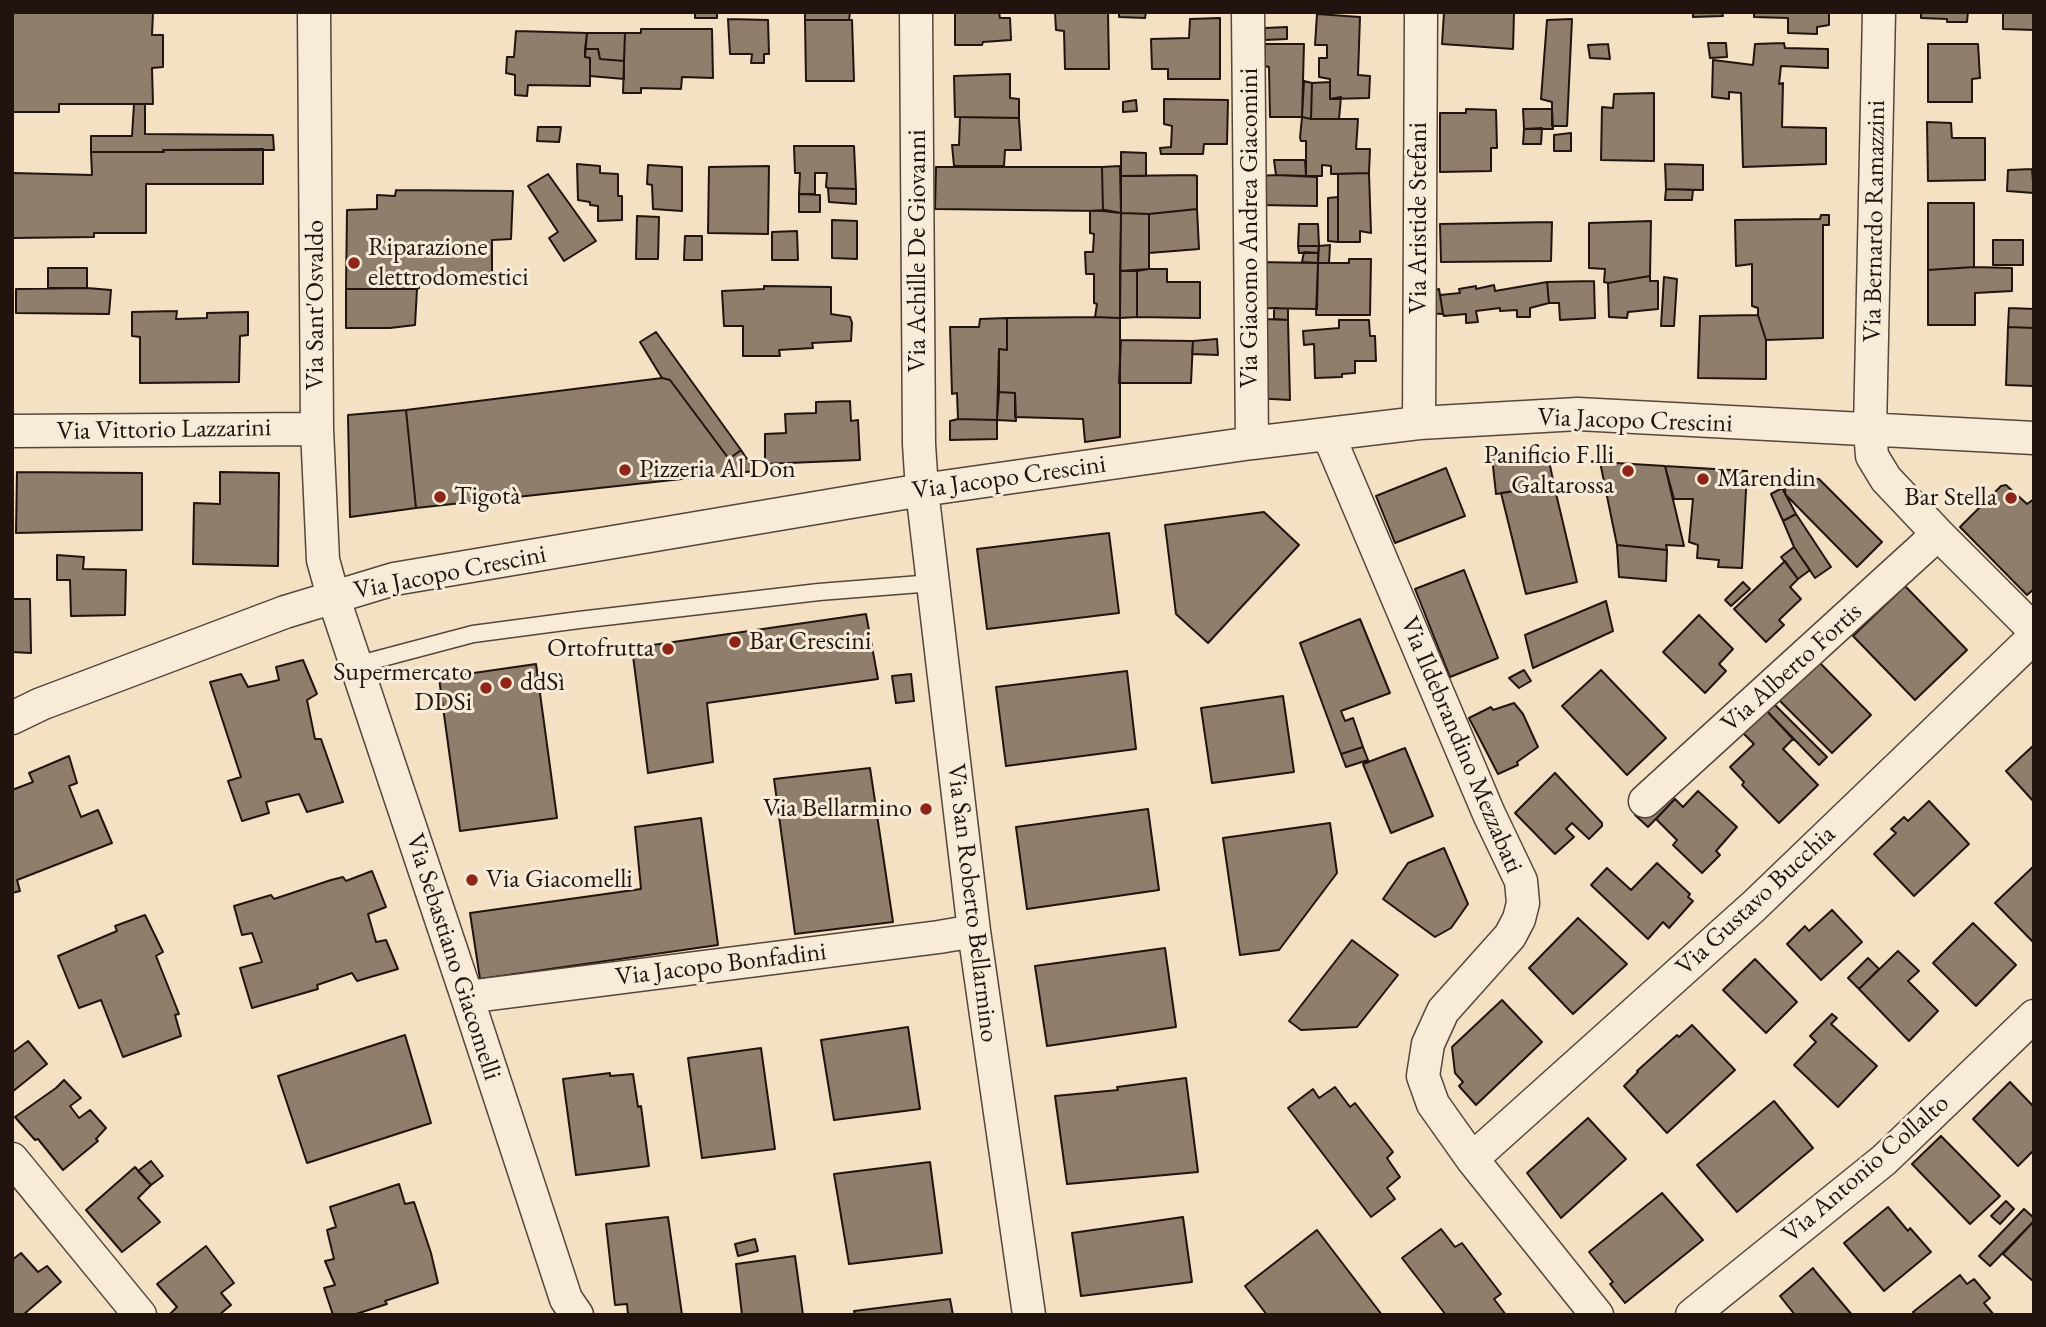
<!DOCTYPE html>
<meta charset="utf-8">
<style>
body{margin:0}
#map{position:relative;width:2046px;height:1327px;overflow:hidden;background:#f4e0c3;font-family:"EB Garamond",serif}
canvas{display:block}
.frame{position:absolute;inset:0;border:14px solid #21130d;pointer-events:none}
</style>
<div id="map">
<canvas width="2046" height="1327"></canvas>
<div class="frame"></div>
</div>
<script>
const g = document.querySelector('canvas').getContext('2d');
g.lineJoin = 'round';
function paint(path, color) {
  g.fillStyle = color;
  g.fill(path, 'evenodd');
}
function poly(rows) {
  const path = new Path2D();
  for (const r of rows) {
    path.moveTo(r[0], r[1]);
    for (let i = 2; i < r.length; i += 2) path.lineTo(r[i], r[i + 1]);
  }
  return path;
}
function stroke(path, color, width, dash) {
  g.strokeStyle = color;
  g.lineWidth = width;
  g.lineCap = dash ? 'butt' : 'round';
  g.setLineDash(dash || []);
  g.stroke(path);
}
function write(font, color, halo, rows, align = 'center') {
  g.font = font + ' "EB Garamond",serif';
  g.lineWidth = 6;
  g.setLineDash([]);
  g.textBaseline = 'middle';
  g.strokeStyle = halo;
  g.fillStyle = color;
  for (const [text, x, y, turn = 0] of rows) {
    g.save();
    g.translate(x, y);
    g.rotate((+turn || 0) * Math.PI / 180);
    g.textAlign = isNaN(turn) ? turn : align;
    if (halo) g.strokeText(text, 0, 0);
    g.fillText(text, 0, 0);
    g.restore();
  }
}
const building = poly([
 [12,12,153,12,152,35,163,35,163,67,152,68,153,104,59,104,59,112,12,112,12,12],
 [695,12,717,12,717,18,695,18,695,12],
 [805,12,850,12,849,20,805,20,805,12],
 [955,12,999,12,1000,18,1010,18,1011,40,983,42,982,45,955,45,955,12],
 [1055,12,1108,12,1109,69,1065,69,1064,31,1056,30,1055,12],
 [1119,12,1146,12,1145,18,1119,17,1119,12],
 [1444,12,1514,12,1513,49,1442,44,1444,12],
 [1693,12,1722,12,1723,16,1693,17,1693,12],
 [1754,12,1829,12,1829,25,1817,27,1817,34,1788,33,1788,18,1754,17,1754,12],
 [1921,12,1968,12,1967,22,1947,22,1947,19,1921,18,1921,12],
 [2003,12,2034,12,2034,30,2003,29,2003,12],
 [1317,14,1360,17,1358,75,1370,76,1369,98,1330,99,1330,79,1319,77,1319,58,1327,58,1327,45,1315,45,1317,14],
 [1220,18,1220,79,1168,79,1168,69,1152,69,1151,39,1189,38,1190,19,1220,18],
 [728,19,768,20,769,54,764,54,764,63,751,63,752,54,730,54,728,19],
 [1572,19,1567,126,1552,126,1552,102,1541,99,1547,20,1572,19],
 [805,20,852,20,854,81,806,81,805,20],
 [1287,27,1287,39,1265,40,1265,28,1287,27],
 [641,29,712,29,713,78,682,77,681,89,641,88,641,93,623,93,625,33,641,33,641,29],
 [516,31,587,33,585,57,590,58,590,86,528,85,527,96,515,95,515,75,506,73,507,57,514,57,516,31],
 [587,33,625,33,624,61,600,59,598,49,585,49,587,33],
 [1708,43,1726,43,1727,57,1710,58,1708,43],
 [1784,43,1785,48,1828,49,1828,68,1781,66,1779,84,1783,83,1782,127,1826,128,1826,164,1743,167,1741,93,1729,92,1729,99,1712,97,1713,60,1753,65,1755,44,1784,43],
 [1265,44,1304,44,1302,117,1270,117,1269,67,1264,66,1265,44],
 [1608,44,1610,59,1590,58,1588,45,1608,44],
 [1928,44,1978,44,1980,78,1972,79,1972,102,1928,102,1928,44],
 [585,49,598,49,600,59,624,61,624,79,590,76,590,58,585,57,585,49],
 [1010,74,1010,98,1019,99,1019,118,955,117,954,76,1010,74],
 [1304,81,1312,83,1311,119,1302,117,1304,81],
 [1330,82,1330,99,1341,97,1339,119,1311,119,1312,83,1330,82],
 [1654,93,1654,161,1601,160,1602,107,1613,108,1614,94,1654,93],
 [1164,99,1228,100,1227,144,1204,144,1203,154,1161,154,1160,148,1171,147,1172,126,1164,124,1164,99],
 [1136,100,1137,111,1123,112,1123,102,1136,100],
 [134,104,145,104,145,134,273,135,274,150,163,150,164,152,91,152,91,136,132,136,134,104],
 [1466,109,1496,110,1497,148,1491,148,1491,171,1440,172,1440,113,1466,113,1466,109],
 [1523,109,1552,109,1553,129,1524,129,1523,109],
 [960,117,1019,118,1021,150,1005,150,1004,166,954,166,952,145,959,145,960,117],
 [1302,117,1311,119,1358,119,1356,149,1370,149,1369,173,1331,174,1331,166,1322,165,1322,176,1306,176,1306,141,1301,141,1300,138,1302,117],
 [1927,122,1951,123,1952,138,1985,138,1985,180,1928,181,1927,122],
 [538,127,561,127,559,142,537,141,538,127],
 [1542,128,1541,144,1523,144,1524,129,1542,128],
 [1571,133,1571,151,1554,151,1554,135,1571,133],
 [794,146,854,146,856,189,828,188,826,187,827,173,815,173,815,194,799,194,800,173,795,173,794,146],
 [263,149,263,184,146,184,146,233,94,233,94,237,12,238,12,173,92,175,91,152,164,152,163,150,263,149],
 [1121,152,1146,153,1146,176,1121,176,1121,152],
 [1274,160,1305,160,1306,176,1276,175,1274,160],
 [577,164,600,166,600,173,618,174,618,196,622,196,622,220,598,221,598,206,590,205,590,202,578,200,577,164],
 [1665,164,1703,165,1703,190,1666,189,1665,164],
 [648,165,682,167,682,211,653,209,652,185,647,184,648,165],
 [769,166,768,234,708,233,709,167,769,166],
 [1120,166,1121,213,1103,211,1102,167,1120,166],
 [936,167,1102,167,1103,211,935,209,936,167],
 [2032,169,2034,193,2007,191,2008,170,2032,169],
 [1369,173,1371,233,1360,231,1360,242,1338,242,1338,174,1369,173],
 [548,174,596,241,564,261,549,238,558,232,528,186,548,174],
 [1194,175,1197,176,1197,209,1149,214,1121,213,1121,176,1194,175],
 [1276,175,1317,177,1317,206,1259,205,1259,176,1276,175],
 [828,188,856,189,856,204,829,202,828,188],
 [1666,189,1693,190,1692,200,1665,200,1666,189],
 [396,190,513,191,511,239,492,240,492,282,419,284,419,288,417,289,346,289,347,210,377,209,377,195,395,196,396,190],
 [799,194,820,195,820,212,799,212,799,194],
 [1338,197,1338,242,1328,241,1328,198,1338,197],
 [1928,203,1974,203,1974,267,1928,270,1928,203],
 [1197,209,1199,249,1149,253,1149,214,1197,209],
 [1105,210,1121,213,1120,318,1095,317,1097,304,1094,303,1094,274,1086,274,1085,252,1093,252,1094,234,1090,233,1090,211,1105,210],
 [1121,213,1149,214,1149,269,1120,271,1121,213],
 [1821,215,1829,215,1829,225,1823,225,1823,338,1766,340,1758,315,1758,308,1752,306,1752,264,1736,266,1735,220,1820,219,1821,215],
 [637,216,659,217,658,259,636,259,637,216],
 [832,220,857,221,857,259,832,258,832,220],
 [1651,221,1650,276,1608,283,1604,282,1605,269,1589,268,1589,223,1651,221],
 [1552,222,1551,261,1441,262,1440,224,1552,222],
 [1299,224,1318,224,1319,246,1298,246,1299,224],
 [797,231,798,260,772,260,772,232,797,231],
 [685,236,702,236,702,260,684,260,685,236],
 [1993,240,2023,240,2023,265,1993,265,1993,240],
 [1330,245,1329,263,1318,263,1319,246,1330,245],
 [1298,246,1319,246,1318,253,1299,253,1298,246],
 [1304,252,1318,253,1318,263,1302,262,1304,252],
 [1349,259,1371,259,1370,315,1316,315,1318,263,1349,263,1349,259],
 [1256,262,1318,263,1317,309,1256,308,1256,262],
 [1974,267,2012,268,2012,291,1975,293,1975,325,1928,325,1928,270,1974,267],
 [48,268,87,268,87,288,48,288,48,268],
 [1149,269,1167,269,1167,282,1200,282,1200,318,1137,317,1137,271,1149,269],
 [1120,271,1137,271,1137,317,1120,318,1120,271],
 [1650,276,1650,281,1658,281,1658,309,1628,312,1627,318,1609,317,1608,283,1650,276],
 [1664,277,1677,279,1674,326,1661,326,1664,277],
 [1594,281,1595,318,1560,320,1559,303,1549,303,1547,282,1594,281],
 [1547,282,1549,303,1530,308,1530,317,1517,317,1517,310,1500,311,1500,308,1476,311,1478,322,1466,323,1466,314,1444,316,1443,314,1440,295,1460,293,1459,289,1476,286,1476,289,1494,285,1495,291,1547,282],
 [764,286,831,287,831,314,850,317,852,323,851,341,812,343,813,348,779,350,780,356,743,356,743,326,724,326,722,291,764,289,764,286],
 [87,288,111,290,109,314,16,313,16,289,87,288],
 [346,289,417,289,415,325,390,328,346,328,346,289],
 [1439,289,1443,314,1424,313,1422,290,1439,289],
 [1274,308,1288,309,1288,320,1274,319,1274,308],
 [2009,308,2034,309,2034,328,2008,327,2009,308],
 [177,311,176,319,207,318,207,313,248,312,248,335,240,336,239,382,140,383,140,337,132,336,132,312,177,311],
 [1758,315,1766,340,1766,379,1698,378,1700,316,1758,315],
 [1095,317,1120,318,1120,437,1085,442,1083,419,1015,417,1015,393,999,392,999,349,1007,350,1007,318,1095,317],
 [1007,318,1007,350,999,349,997,420,958,419,957,393,952,394,950,327,979,327,980,319,1007,318],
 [1265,319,1288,320,1290,400,1254,398,1265,319],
 [1339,320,1369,320,1370,336,1375,336,1376,361,1355,361,1355,373,1342,374,1342,377,1315,378,1314,344,1304,345,1303,331,1339,328,1339,320],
 [2008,327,2034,328,2034,386,2006,385,2008,327],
 [656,332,741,450,729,459,670,380,662,378,640,342,656,332],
 [1217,339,1218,355,1192,354,1193,341,1217,339],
 [1121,340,1193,341,1191,383,1119,383,1121,340],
 [662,378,670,380,729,459,741,450,755,471,416,508,406,410,662,378],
 [999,392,1015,393,1016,421,997,420,999,392],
 [850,401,851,421,858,420,860,460,765,464,765,434,786,433,785,414,816,413,816,402,850,401],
 [406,410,416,508,350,517,348,415,406,410],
 [958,419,997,420,997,439,950,440,950,421,958,419],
 [1547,451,1554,485,1496,494,1492,457,1547,451],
 [1600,462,1665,466,1684,546,1666,545,1667,550,1617,545,1600,462],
 [1665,466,1747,471,1742,568,1718,567,1719,560,1697,558,1698,545,1689,542,1693,499,1674,499,1665,466],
 [1446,468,1465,516,1395,543,1376,496,1446,468],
 [17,472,142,473,142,530,16,533,17,472],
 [220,472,279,473,278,566,193,564,194,503,220,504,220,472],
 [1786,477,1819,479,1882,542,1857,567,1785,494,1786,477],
 [1554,485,1577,582,1526,594,1501,493,1554,485],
 [2006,485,2027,504,2034,499,2034,589,2027,595,1960,527,2001,486,2006,485],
 [1782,488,1796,514,1783,521,1771,494,1782,488],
 [1264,512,1299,545,1208,643,1176,614,1165,525,1264,512],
 [1796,514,1831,567,1815,578,1794,547,1783,521,1796,514],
 [1109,533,1119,613,987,629,977,549,1109,533],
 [1617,545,1667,550,1666,581,1619,577,1617,545],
 [1794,547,1810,570,1798,579,1781,557,1794,547],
 [57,555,84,557,83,569,126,570,125,615,71,616,70,580,57,580,57,555],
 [1785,561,1798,579,1790,587,1801,599,1779,620,1784,625,1766,642,1734,609,1785,561],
 [1464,570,1498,658,1450,677,1415,589,1464,570],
 [1743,582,1750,589,1731,606,1725,600,1743,582],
 [1905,586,1967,650,1915,700,1853,636,1905,586],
 [12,599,30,599,31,653,12,652,12,599],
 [1606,601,1613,631,1533,668,1525,635,1606,601],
 [866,614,878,679,707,703,713,762,648,773,632,648,866,614],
 [1699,615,1733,649,1719,664,1726,671,1705,693,1663,652,1699,615],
 [1360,619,1390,693,1341,711,1345,721,1353,718,1363,747,1341,754,1300,643,1360,619],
 [303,660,317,694,307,700,315,739,321,739,343,802,307,812,299,794,266,802,269,813,242,821,228,781,241,777,210,682,241,674,248,687,279,680,276,667,303,660],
 [1817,660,1871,715,1832,753,1778,699,1817,660],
 [536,664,557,818,460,831,439,678,536,664],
 [1524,670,1531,681,1519,688,1509,678,1524,670],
 [1601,670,1666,738,1627,775,1562,706,1601,670],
 [1127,671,1136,749,1006,766,996,687,1127,671],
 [911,674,914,701,896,703,892,676,911,674],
 [1283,696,1294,772,1212,783,1201,708,1283,696],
 [1772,702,1827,757,1819,765,1765,709,1772,702],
 [1514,703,1523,714,1538,747,1517,762,1518,765,1498,774,1469,718,1491,707,1493,710,1514,703],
 [1765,709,1793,739,1783,749,1818,785,1779,823,1742,785,1744,782,1730,767,1754,744,1742,732,1765,709],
 [2034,745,2034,802,2006,771,2034,745],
 [1363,747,1368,760,1346,767,1341,754,1363,747],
 [1405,748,1433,816,1391,833,1363,764,1405,748],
 [69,756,77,783,69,786,81,817,98,810,112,843,17,880,20,891,12,893,12,790,33,782,29,773,69,756],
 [870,768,893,922,795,934,774,779,870,768],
 [1555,773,1602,823,1602,826,1589,839,1572,823,1566,829,1574,837,1555,854,1515,813,1555,773],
 [1661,787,1675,799,1648,827,1635,815,1661,787],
 [1698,791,1737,827,1716,851,1720,855,1702,873,1673,845,1677,840,1656,819,1675,799,1683,807,1698,791],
 [1929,801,1969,844,1914,896,1874,854,1896,833,1891,829,1904,817,1908,821,1929,801],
 [1148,809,1159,890,1027,909,1016,827,1148,809],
 [701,818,718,945,480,979,470,913,641,889,635,827,701,818],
 [1330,823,1337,873,1279,950,1240,955,1223,838,1330,823],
 [1444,848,1468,904,1451,928,1435,937,1383,899,1408,863,1444,848],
 [1657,863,1690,894,1688,897,1693,901,1669,928,1663,922,1648,939,1591,885,1607,868,1631,890,1657,863],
 [2034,866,2034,943,1995,903,2034,866],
 [372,871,386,907,368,914,376,942,386,940,398,969,357,981,352,973,317,985,318,989,252,1008,240,968,262,962,252,933,242,935,234,906,271,895,274,899,331,880,343,877,346,881,372,871],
 [1832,910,1862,942,1821,980,1787,944,1805,926,1809,931,1832,910],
 [145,915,163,952,156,956,179,1014,175,1015,181,1036,123,1057,101,1000,79,1008,58,956,117,931,115,926,145,915],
 [1578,918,1627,964,1573,1014,1529,968,1578,918],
 [1973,923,2016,965,1976,1006,1933,963,1973,923],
 [1352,940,1398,975,1357,1027,1301,1030,1289,1021,1352,940],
 [1165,948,1176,1027,1047,1046,1035,966,1165,948],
 [1898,951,1919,971,1908,981,1938,1011,1909,1041,1859,989,1898,951],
 [1868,958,1879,969,1859,989,1848,978,1868,958],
 [1755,959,1797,1002,1766,1033,1723,990,1755,959],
 [1502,1000,1542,1042,1476,1105,1459,1086,1463,1082,1455,1073,1452,1047,1502,1000],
 [1832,1014,1837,1018,1831,1024,1877,1066,1838,1107,1794,1065,1816,1042,1810,1036,1832,1014],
 [1692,1025,1735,1070,1667,1133,1624,1086,1638,1072,1637,1071,1677,1035,1679,1037,1692,1025],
 [908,1027,920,1109,834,1120,821,1040,908,1027],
 [405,1035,431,1123,307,1163,278,1076,405,1035],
 [28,1041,47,1064,12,1092,12,1053,28,1041],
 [761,1048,775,1149,702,1158,688,1058,761,1048],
 [610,1073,610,1076,633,1074,638,1107,641,1106,649,1166,576,1175,563,1079,610,1073],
 [1186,1078,1198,1172,1067,1184,1055,1096,1118,1090,1117,1087,1186,1078],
 [64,1080,81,1098,70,1106,79,1118,90,1110,106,1128,96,1139,98,1141,63,1170,38,1139,35,1140,15,1117,56,1088,64,1080],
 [2010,1082,2034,1107,2034,1150,2018,1166,1973,1119,2010,1082],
 [1335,1087,1350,1107,1355,1103,1393,1152,1387,1158,1400,1177,1387,1188,1395,1199,1371,1217,1288,1108,1313,1089,1319,1098,1335,1087],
 [1774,1101,1813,1148,1737,1212,1697,1165,1774,1101],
 [1588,1118,1626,1159,1561,1218,1527,1173,1588,1118],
 [1941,1136,2000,1196,1970,1224,1912,1164,1941,1136],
 [151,1161,163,1176,151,1185,138,1171,151,1161],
 [930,1162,942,1253,849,1264,834,1174,930,1162],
 [135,1167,151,1185,138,1198,160,1222,122,1252,86,1210,135,1167],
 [399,1184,405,1204,414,1202,431,1253,438,1283,385,1301,387,1304,353,1315,333,1315,324,1288,335,1285,325,1261,334,1259,327,1230,336,1227,330,1207,399,1184],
 [1662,1193,1703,1240,1625,1303,1610,1284,1613,1282,1589,1252,1662,1193],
 [2006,1201,2014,1209,2000,1224,1991,1216,2006,1201],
 [1888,1207,1908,1231,1910,1228,1931,1252,1884,1291,1844,1243,1888,1207],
 [2024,1209,2034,1218,2034,1221,1990,1266,1979,1256,2024,1209],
 [668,1217,682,1315,628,1315,627,1304,615,1305,606,1224,668,1217],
 [1183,1217,1192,1282,1081,1296,1072,1233,1183,1217],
 [2034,1221,2034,1282,2003,1254,2034,1221],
 [1441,1229,1455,1247,1462,1243,1501,1294,1494,1299,1506,1315,1446,1315,1402,1258,1441,1229],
 [1317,1230,1382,1315,1267,1315,1245,1286,1317,1230],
 [755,1239,758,1251,738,1256,735,1244,755,1239],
 [206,1246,234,1283,221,1293,231,1305,219,1315,169,1315,177,1307,157,1284,206,1246],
 [21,1253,38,1272,47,1266,61,1282,23,1315,12,1315,12,1260,21,1253],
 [795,1256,803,1315,742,1315,736,1264,795,1256],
 [1813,1268,1815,1271,1852,1315,1795,1315,1780,1296,1813,1268],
 [1960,1275,1967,1284,1974,1279,1990,1298,1984,1303,1994,1315,1916,1315,1913,1312,1960,1275],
 [950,1299,953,1315,855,1315,854,1311,950,1299]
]);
paint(building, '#8f7e6c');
stroke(building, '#21130d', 2);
const lane = poly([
 [356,665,473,634,579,620,819,592,933,583]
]);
const street = poly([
 [314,12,317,429,323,560,333,596,467,997,566,1299,577,1315],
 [916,12,919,444,922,490,974,931,1029,1315],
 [1248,12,1252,443],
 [1879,12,1870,430,1872,456,1886,479,1938,534,2034,630],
 [1419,423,1421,12],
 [12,431,317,429],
 [1328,434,1489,814,1521,881,1523,903,1519,919,1510,936,1443,1011,1428,1044,1423,1076,1433,1104,1472,1159,1597,1315],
 [12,718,41,704,285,612,394,579,922,490,1252,443,1419,423,1578,414,2034,438],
 [1645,801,1938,534],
 [467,997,939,937,974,931],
 [12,1159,140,1315],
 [1472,1159,1754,906,2034,637],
 [1692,1315,1884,1160,2034,1016]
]);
stroke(lane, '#56463a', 19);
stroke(street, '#56463a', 35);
stroke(lane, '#f8ebd8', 16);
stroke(street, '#f8ebd8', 32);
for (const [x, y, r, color] of [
 [354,263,7,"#8f2418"],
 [625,470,7,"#8f2418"],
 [1628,471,7,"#8f2418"],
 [1703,479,7,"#8f2418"],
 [440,497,7,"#8f2418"],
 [2011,498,7,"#8f2418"],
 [735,642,7,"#8f2418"],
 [668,649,7,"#8f2418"],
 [506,683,7,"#8f2418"],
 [486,688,7,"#8f2418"],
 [926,809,7,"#8f2418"],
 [472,880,7,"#8f2418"]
]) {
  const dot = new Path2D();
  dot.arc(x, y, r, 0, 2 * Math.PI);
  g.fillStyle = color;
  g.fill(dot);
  stroke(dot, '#f8ebd8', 2.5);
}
write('26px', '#21130d', '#f8ebd8', [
 ["Via Aristide Stefani",1419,218,-90],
 ["Via Bernardo Ramazzini",1875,221,-89],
 ["Via Giacomo Andrea Giacomini",1250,228,-90],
 ["Via Achille De Giovanni",918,251,-90],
 ["Via Sant'Osvaldo",316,305,-90],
 ["Via Jacopo Crescini",1635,421,2],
 ["Via Vittorio Lazzarini",164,430,-1],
 ["Via Jacopo Crescini",1009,478,-8],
 ["Via Jacopo Crescini",450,573,-11],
 ["Via Alberto Fortis",1792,668,-42],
 ["Via Ildebrandino Mezzabati",1461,745,67],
 ["Via Gustavo Bucchia",1756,901,-43],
 ["Via San Roberto Bellarmino",972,903,83],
 ["Via Sebastiano Giacomelli",453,957,72],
 ["Via Jacopo Bonfadini",721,965,-7],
 ["Via Antonio Collalto",1866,1169,-41]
]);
write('26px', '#21130d', '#f8ebd8', [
 ["Riparazione",368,248],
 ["elettrodomestici",368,278],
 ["Panificio F.lli",1614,456,"right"],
 ["Galtarossa",1614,486,"right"],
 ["Pizzeria Al Don",639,470],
 ["Marendin",1717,479],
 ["Tigotà",454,497],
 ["Bar Stella",1997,498,"right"],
 ["Bar Crescini",749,642],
 ["Ortofrutta",654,649,"right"],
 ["Supermercato",472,673,"right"],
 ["DDSi",472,703,"right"],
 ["ddSì",520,683],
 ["Via Bellarmino",912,809,"right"],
 ["Via Giacomelli",486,880]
], 'left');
</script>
